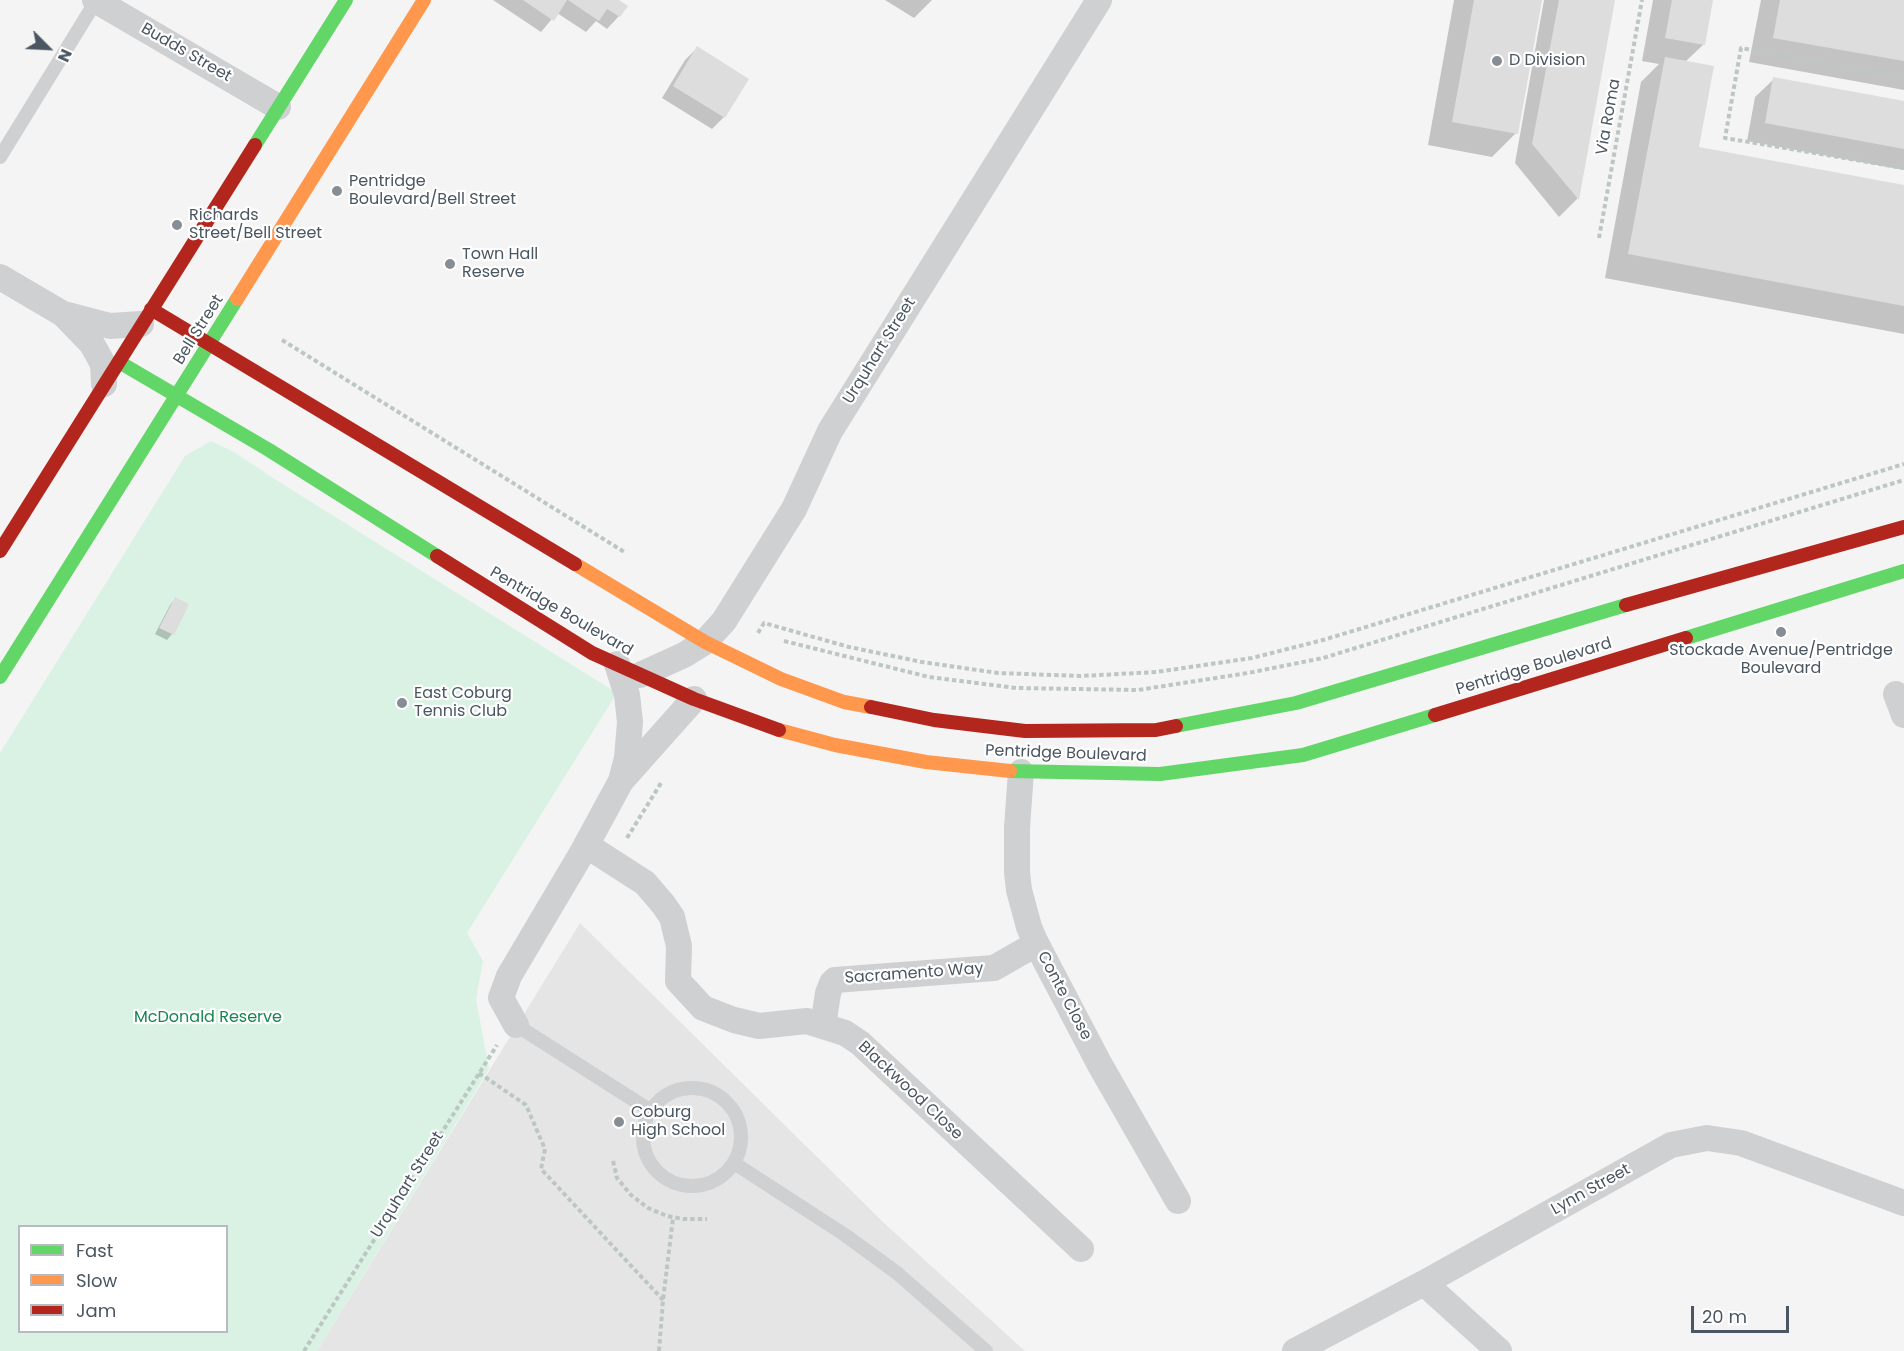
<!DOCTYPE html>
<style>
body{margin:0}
#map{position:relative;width:1904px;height:1351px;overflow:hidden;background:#f4f4f4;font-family:Poppins,sans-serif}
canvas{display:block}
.legend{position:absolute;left:18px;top:1225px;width:210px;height:108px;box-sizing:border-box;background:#fff;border:2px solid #b7bbc0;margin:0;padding:8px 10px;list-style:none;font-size:18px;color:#4a5661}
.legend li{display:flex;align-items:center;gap:12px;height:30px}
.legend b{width:30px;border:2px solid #b7bbc0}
.north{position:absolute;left:18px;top:18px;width:60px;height:60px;-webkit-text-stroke:4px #fff;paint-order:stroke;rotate:114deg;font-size:16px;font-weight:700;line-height:24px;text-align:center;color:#4a5661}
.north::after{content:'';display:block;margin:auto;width:21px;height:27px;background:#4a5661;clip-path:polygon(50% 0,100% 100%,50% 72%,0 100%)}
.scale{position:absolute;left:1691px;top:1306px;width:98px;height:27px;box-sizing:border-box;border:3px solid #4a5661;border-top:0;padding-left:8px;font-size:18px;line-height:21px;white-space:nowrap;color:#4a5661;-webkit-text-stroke:4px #fff;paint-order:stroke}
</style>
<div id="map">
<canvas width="1904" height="1351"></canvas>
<ul class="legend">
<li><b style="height:8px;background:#63d668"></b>Fast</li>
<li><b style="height:8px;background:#ff974d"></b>Slow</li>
<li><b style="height:8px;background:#b3261e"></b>Jam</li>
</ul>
<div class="north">N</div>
<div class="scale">20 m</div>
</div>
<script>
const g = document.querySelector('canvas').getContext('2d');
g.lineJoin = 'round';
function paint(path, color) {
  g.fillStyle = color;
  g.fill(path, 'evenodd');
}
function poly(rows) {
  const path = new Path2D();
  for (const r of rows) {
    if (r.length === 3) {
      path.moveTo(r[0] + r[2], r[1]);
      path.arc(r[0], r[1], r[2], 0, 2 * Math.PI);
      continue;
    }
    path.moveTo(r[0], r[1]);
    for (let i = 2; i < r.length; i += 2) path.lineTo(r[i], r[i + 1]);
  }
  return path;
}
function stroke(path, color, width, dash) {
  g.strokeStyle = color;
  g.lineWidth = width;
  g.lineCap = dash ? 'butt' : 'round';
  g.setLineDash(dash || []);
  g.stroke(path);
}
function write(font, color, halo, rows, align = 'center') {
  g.font = font + ' Poppins,sans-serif';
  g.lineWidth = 4.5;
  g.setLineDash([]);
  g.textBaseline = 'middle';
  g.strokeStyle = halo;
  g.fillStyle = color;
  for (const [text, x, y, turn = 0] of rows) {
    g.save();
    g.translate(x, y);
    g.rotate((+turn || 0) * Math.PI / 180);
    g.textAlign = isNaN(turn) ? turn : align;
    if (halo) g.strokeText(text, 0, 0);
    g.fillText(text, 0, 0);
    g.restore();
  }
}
paint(poly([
 [580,923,885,1224,1025,1351,317,1351]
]), '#e6e5e6');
paint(poly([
 [211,441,234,452,273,478,617,693,467,933,483,961,476,999,489,1069,317,1351,0,1351,0,753,185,456],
 [20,1226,226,1226,226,1332,20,1332]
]), '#d9f2e3');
paint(poly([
 [493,0,616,0,619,16,607,29,596,21,586,32,557,13,541,32],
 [885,0,932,0,914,18],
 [1454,0,1540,0,1516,133,1492,157,1428,145],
 [1544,0,1613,0,1577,199,1559,217,1515,163],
 [1653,0,1711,0,1704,44,1685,62,1697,148,1904,186,1904,334,1605,278,1641,82,1659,64,1642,61],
 [1761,0,1904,0,1904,90,1749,62],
 [697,48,724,117,712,129,662,98,685,60],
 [1774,79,1904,103,1904,170,1747,141,1755,97],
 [175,599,172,634,167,640,155,634,170,605]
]), '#0003');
paint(poly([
 [523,0,567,0,554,21],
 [568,0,619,0,628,6,620,17,607,9,599,21],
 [1474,0,1542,0,1518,134,1452,122],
 [1559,0,1615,0,1579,200,1532,144],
 [1672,0,1713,0,1705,45,1665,38],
 [1780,0,1904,0,1904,61,1773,38],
 [697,46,749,79,725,118,673,86],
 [1665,57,1714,66,1699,147,1904,185,1904,306,1628,254],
 [1773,77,1904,101,1904,149,1765,123],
 [175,597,189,604,174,635,159,628]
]), '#ddddde');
stroke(poly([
 [1904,77,1741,48,1725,138,1904,168],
 [1599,238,1642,0],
 [282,340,626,553],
 [758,633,764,623,849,647,922,662,998,673,1081,676,1156,672,1252,658,1323,640,1904,464],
 [784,641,929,677,1016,688,1138,690,1248,673,1323,658,1904,480],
 [627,838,661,783],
 [479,1073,526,1105,545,1149,541,1169,663,1300],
 [613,1161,617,1178,631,1195,648,1208,667,1216,683,1219,707,1219],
 [304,1351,497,1045],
 [659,1351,663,1300,673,1218]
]), '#bcc7c4', 4, [4.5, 3]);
stroke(poly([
 [0,157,96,1],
 [516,1025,651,1111],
 [692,1137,49],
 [734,1163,845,1235,897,1273,986,1351]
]), '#ced0d2', 14);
stroke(poly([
 [95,0,278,107],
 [0,277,63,314,92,344,103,364,104,384],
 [64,314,110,326,141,324],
 [617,664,627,695,630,722,627,758,621,781],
 [640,675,684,655,705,642,724,621,794,509,830,431,1099,0],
 [1896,694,1904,715],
 [1021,772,1017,827,1017,872,1019,890,1029,927,1035,941,1100,1065,1178,1201],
 [586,845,645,883,663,904,672,917,679,946,678,981,703,1008,734,1020,759,1026,807,1021,845,1033,860,1043,1081,1249],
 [516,1025,501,998,509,976,583,851,621,781,694,699],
 [823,1026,828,993,832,983,835,980,994,968,1036,944],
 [1424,1283,1499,1351],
 [1295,1351,1424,1283,1671,1145,1707,1138,1741,1143,1904,1203]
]), '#ced0d2', 26);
stroke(poly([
 [255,145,346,0],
 [119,362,269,450,437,556],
 [1686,638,1904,571],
 [0,677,237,299],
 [1176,726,1296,703,1626,605],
 [1010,771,1160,774,1303,755,1435,715]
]), '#63d668', 14);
stroke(poly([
 [237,299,424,0],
 [575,564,705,642,781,679,844,702,871,707],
 [779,730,835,745,926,762,1010,771]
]), '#ff974d', 14);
stroke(poly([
 [151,309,575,564],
 [0,551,255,145],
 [437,556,592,653,694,699,779,730],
 [1626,605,1904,527],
 [871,707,934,720,1025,731,1156,730,1176,726],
 [1435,715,1686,638]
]), '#b3261e', 14);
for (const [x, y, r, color] of [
 [1497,61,6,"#868d94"],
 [337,191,6,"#868d94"],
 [177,225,6,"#868d94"],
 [450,264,6,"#868d94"],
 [1781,632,6,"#868d94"],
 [402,703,6,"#868d94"],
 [619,1122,6,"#868d94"]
]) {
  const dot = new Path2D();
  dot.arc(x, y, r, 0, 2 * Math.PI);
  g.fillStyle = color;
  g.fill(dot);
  stroke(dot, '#fff', 2);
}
write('16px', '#4a5661', '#fff', [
 ["Budds Street",186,53,30],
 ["Via Roma",1609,117,-80],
 ["Bell Street",199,330,-58],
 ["Urquhart Street",880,351,-58],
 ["Pentridge Boulevard",561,612,30],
 ["Pentridge Boulevard",1534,667,-17],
 ["Pentridge Boulevard",1066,754,2],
 ["Sacramento Way",914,974,-4],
 ["Conte Close",1064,996,62],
 ["Blackwood Close",910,1091,43],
 ["Urquhart Street",408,1185,-58],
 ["Lynn Street",1591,1190,-29]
]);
write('16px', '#4a5661', '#fff', [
 ["D Division",1509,61],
 ["Pentridge",349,182],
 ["Boulevard/Bell Street",349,200],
 ["Richards",189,216],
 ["Street/Bell Street",189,234],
 ["Town Hall",462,255],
 ["Reserve",462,273],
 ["Stockade Avenue/Pentridge",1781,651,"center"],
 ["Boulevard",1781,669,"center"],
 ["East Coburg",414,694],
 ["Tennis Club",414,712],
 ["Coburg",631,1113],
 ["High School",631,1131]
], 'left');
write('16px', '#17864f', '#fff', [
 ["McDonald Reserve",208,1018]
]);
</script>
